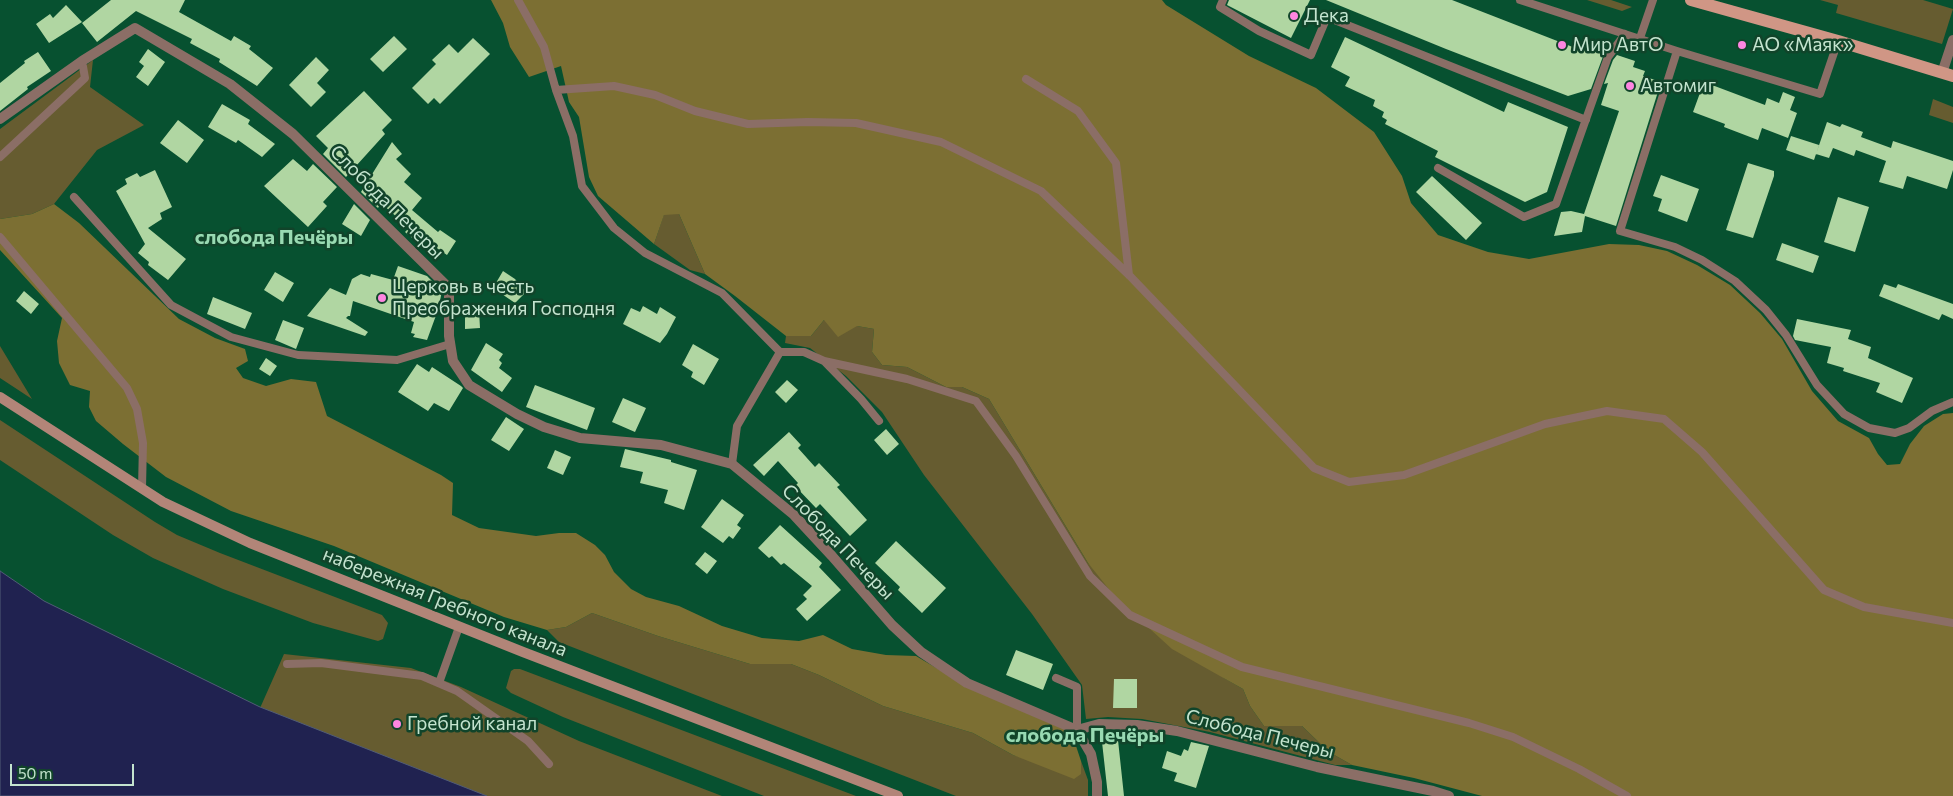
<!DOCTYPE html>
<meta charset="utf-8">
<style>
body{margin:0}
#map{position:relative;width:1953px;height:796px;overflow:hidden;background:#075130;font-family:Commissioner,sans-serif}
canvas{display:block}
.scale{position:absolute;left:10px;top:764px;width:124px;height:22px;box-sizing:border-box;border:2px solid #c4e4cf;border-top:0;padding-left:6px;font-size:15px;line-height:18px;white-space:nowrap;color:#c4e4cf;-webkit-text-stroke:4px #11442a;paint-order:stroke}
</style>
<div id="map">
<canvas width="1953" height="796"></canvas>
<div class="scale">50 m</div>
</div>
<script>
const g = document.querySelector('canvas').getContext('2d');
g.lineJoin = 'round';
function paint(path, color) {
  g.fillStyle = color;
  g.fill(path, 'evenodd');
}
function poly(rows) {
  const path = new Path2D();
  for (const r of rows) {
    path.moveTo(r[0], r[1]);
    for (let i = 2; i < r.length; i += 2) path.lineTo(r[i], r[i + 1]);
  }
  return path;
}
function stroke(path, color, width, dash) {
  g.strokeStyle = color;
  g.lineWidth = width;
  g.lineCap = dash ? 'butt' : 'round';
  g.setLineDash(dash || []);
  g.stroke(path);
}
function write(font, color, halo, rows, align = 'center') {
  g.font = font + ' Commissioner,sans-serif';
  g.lineWidth = 5;
  g.setLineDash([]);
  g.textBaseline = 'middle';
  g.strokeStyle = halo;
  g.fillStyle = color;
  for (const [text, x, y, turn = 0] of rows) {
    g.save();
    g.translate(x, y);
    g.rotate((+turn || 0) * Math.PI / 180);
    g.textAlign = isNaN(turn) ? turn : align;
    if (halo) g.strokeText(text, 0, 0);
    g.fillText(text, 0, 0);
    g.restore();
  }
}
paint(poly([
 [1587,0,1611,0,1632,7,1622,11],
 [1820,0,1923,0,1953,9,1942,44,1836,13,1838,5],
 [93,60,90,87,144,125,97,150,54,204,32,214,0,219,0,129],
 [1933,99,1953,107,1953,123,1929,115],
 [664,214,679,214,705,274,690,270,654,244],
 [824,320,874,329,872,352,882,365,907,367,946,387,962,387,989,399,1088,563,1224,678,1243,689,1250,706,1264,726,1302,726,1329,752,1352,765,1335,765,1210,732,1142,719,1108,717,1086,719,1082,685,1032,614,924,475,882,412,846,376,810,348,785,343,786,336,811,336],
 [0,346,32,399,0,378],
 [0,420,155,522,177,535,220,553,382,615,388,623,383,639,378,641,313,623,223,589,153,558,113,535,0,460],
 [592,613,658,636,750,664,791,664,819,675,883,706,973,733,1013,755,1081,774,1081,761,1088,780,1088,796,956,796,559,642,547,630,566,627],
 [284,654,411,668,461,687,579,741,722,796,221,796],
 [514,669,520,669,856,796,764,796,563,717,511,693,506,688,511,671]
]), '#665c30');
paint(poly([
 [491,0,1162,0,1166,5,1249,56,1316,88,1374,132,1402,176,1411,203,1438,235,1488,252,1529,259,1609,244,1639,245,1667,251,1697,265,1730,285,1760,313,1782,339,1812,391,1838,421,1869,438,1878,454,1887,465,1900,464,1910,444,1924,426,1943,414,1953,413,1953,796,1482,796,1414,778,1352,765,1329,752,1302,726,1264,726,1250,706,1243,689,1172,649,1116,598,1088,563,989,399,962,387,946,387,907,367,882,365,872,352,874,329,857,326,838,337,824,320,811,336,786,336,735,296,705,274,679,214,664,215,654,244,598,196,589,177,579,117,569,102,561,66,529,77,510,47,503,23],
 [54,204,79,223,179,319,215,338,245,349,248,361,236,368,243,378,266,386,291,379,316,382,327,416,441,475,453,483,452,515,479,528,536,536,559,533,576,533,595,545,605,555,614,572,631,589,646,597,679,606,722,626,762,638,799,641,823,635,852,649,886,655,916,656,965,685,1065,729,1075,743,1081,761,1081,774,1074,779,1013,755,973,733,883,706,819,675,791,664,750,664,658,636,592,613,566,627,547,630,504,617,334,546,231,511,166,477,123,444,96,421,89,407,90,391,70,385,59,363,57,341,62,318,0,250,0,219,32,214]
]), '#7c6f33');
const water = poly([
 [0,571,44,601,260,707,487,796,0,796,0,571]
]);
paint(water, '#202250');
stroke(water, '#515c76', 1);
paint(poly([
 [111,0,185,0,179,12,231,41,234,36,251,46,249,49,273,68,257,86,219,62,220,59,190,43,192,39,136,11,97,42,82,23],
 [1229,0,1310,0,1291,38,1227,5],
 [1326,0,1452,0,1583,51,1586,44,1605,51,1591,89,1568,96,1446,49],
 [66,5,82,22,49,43,36,24,50,14,53,18],
 [394,36,407,49,383,72,370,59],
 [1345,37,1504,112,1508,102,1568,127,1547,192,1525,202,1435,157,1438,151,1385,124,1387,120,1382,117,1384,112,1373,106,1375,100,1345,86,1350,77,1331,67],
 [473,38,490,54,440,104,434,98,428,104,412,88,436,64,432,60,449,44,458,53],
 [148,49,165,62,148,86,136,77,144,66,139,62],
 [38,52,51,71,27,87,28,89,0,111,0,83,25,63,24,61],
 [1617,55,1635,61,1633,67,1645,71,1643,76,1661,82,1616,226,1585,216,1582,232,1554,236,1561,212,1571,211,1584,214,1619,111,1601,105,1608,83,1604,84,1613,60],
 [316,57,329,70,317,83,326,92,311,107,289,85],
 [1704,82,1765,105,1767,98,1779,103,1783,92,1795,97,1790,110,1797,113,1788,138,1762,128,1758,140,1724,127,1725,124,1693,112],
 [364,91,392,120,382,130,385,134,346,177,323,154,328,148,316,136],
 [222,104,250,120,248,124,275,144,262,157,238,140,236,143,208,127],
 [178,120,204,140,187,163,160,143],
 [1827,122,1840,127,1842,124,1863,132,1861,137,1891,148,1893,141,1953,161,1953,170,1947,189,1907,176,1903,189,1879,182,1886,161,1856,150,1854,156,1833,148,1829,158,1816,154],
 [1791,136,1819,145,1814,160,1786,150],
 [392,142,402,154,396,159,411,174,404,182,422,198,412,210,438,232,440,230,456,241,447,255,422,238,418,243,405,232,409,228,381,203,378,208,361,192],
 [293,159,307,171,313,164,337,187,323,202,327,206,308,227,264,186],
 [1748,163,1774,171,1774,176,1753,238,1726,230],
 [155,170,172,207,160,213,162,219,148,228,186,259,168,280,148,265,149,262,138,253,145,244,116,191,127,184,125,179,137,173,140,177],
 [1661,175,1699,189,1687,222,1658,211,1662,199,1653,196],
 [1432,176,1482,223,1466,240,1416,192],
 [1838,197,1869,207,1855,252,1824,242],
 [354,204,370,220,361,236,342,224],
 [1782,243,1819,256,1813,273,1776,260],
 [398,266,427,276,442,291,438,310,427,340,413,337,415,334,411,333,414,322,353,301,350,316,348,316,346,318,368,332,365,336,307,316,330,288,346,295,352,279,361,274,370,277,371,274,393,280],
 [503,271,515,279,526,292,515,303,493,288],
 [275,272,294,283,283,302,264,290],
 [1884,284,1896,288,1898,284,1953,304,1953,319,1942,314,1939,320,1879,296],
 [24,291,39,304,31,314,16,301],
 [213,297,252,313,245,329,207,314],
 [643,306,657,314,660,307,676,317,667,334,660,343,623,324,631,308,640,312],
 [465,310,479,310,480,328,465,329],
 [1797,319,1851,330,1848,339,1871,347,1868,358,1913,378,1902,403,1876,392,1880,383,1843,371,1844,368,1827,363,1831,347,1795,340,1793,336],
 [283,320,304,328,296,349,275,340],
 [486,343,503,354,499,360,502,363,499,368,512,378,502,392,471,370],
 [693,344,719,359,704,385,691,377,693,372,682,365],
 [266,358,277,366,270,376,259,369],
 [417,364,429,372,432,367,461,386,463,388,449,411,434,403,428,411,398,392],
 [787,380,798,390,786,403,775,392],
 [535,385,595,408,587,430,526,407],
 [623,398,646,408,635,432,612,422],
 [506,417,524,429,509,451,491,440],
 [886,429,899,444,887,455,874,440],
 [789,432,801,445,798,448,815,467,819,463,840,485,837,487,867,520,850,536,820,504,816,508,795,486,798,483,778,461,764,476,753,465],
 [625,449,671,460,671,462,697,470,684,510,664,503,668,490,640,483,643,472,620,467],
 [555,450,571,457,563,475,547,468],
 [722,499,744,515,737,525,741,528,733,539,729,536,723,543,701,527],
 [780,525,822,563,819,567,841,590,807,621,796,609,807,599,803,595,812,586,784,563,781,565,772,556,769,558,758,548],
 [896,541,946,588,922,613,898,590,900,587,875,563],
 [705,552,717,561,707,574,695,564],
 [1016,650,1053,664,1043,690,1006,675],
 [1114,679,1137,679,1137,708,1113,708],
 [1118,740,1124,796,1108,796,1102,742],
 [1191,742,1209,746,1196,788,1174,781,1177,773,1162,768,1167,751,1181,756,1184,749,1188,751]
]), '#b0d6a2');
stroke(poly([
 [518,0,544,47,556,90,573,136,582,186,614,228,645,253,722,293,780,352,804,352,824,361,907,379,976,401,1016,456,1090,576,1130,615,1242,667,1469,723,1513,737,1579,769,1627,796],
 [1223,0,1220,7,1259,31,1311,55,1327,17,1586,120],
 [1520,0,1677,51,1820,94,1838,41],
 [1640,38,1653,0],
 [1677,51,1620,231,1675,247,1702,260,1735,281,1766,310,1786,335,1817,385,1844,414,1869,428,1895,433,1909,428,1932,411,1953,402],
 [1026,79,1078,111,1116,163,1129,275],
 [556,90,614,86,655,95,695,111,748,124,808,122,856,123,941,142,1041,191,1129,275,1314,468,1349,482,1404,475,1545,424,1607,411,1664,419,1702,452,1824,590,1864,607,1953,623],
 [0,157,85,78,82,61],
 [1438,168,1524,217,1556,204,1608,57,1625,34],
 [74,197,171,305,231,337,298,355,397,360,450,344],
 [0,237,127,388,137,409,143,443,142,488],
 [824,361,861,399,879,421],
 [732,464,737,426,780,352],
 [287,664,321,663,422,676,457,691,528,741,549,764],
 [1056,678,1077,687,1077,730],
 [439,683,459,627]
]), '#8b6e66', 8);
stroke(poly([
 [1942,73,1953,40],
 [0,119,82,61,135,28,230,84,293,134,449,288,449,336,453,361,469,385,517,414,544,427,580,438,661,445,732,464,794,515,832,556,892,625,921,652,967,683,1077,730,1099,724,1137,725,1177,731,1317,767,1433,791,1449,796],
 [1077,730,1091,754,1097,782,1097,796]
]), '#8b6e66', 10);
stroke(poly([
 [0,397,163,502,250,543,523,652,898,796]
]), '#b28578', 10);
stroke(poly([
 [1691,0,1838,41,1953,76]
]), '#d09685', 12);
for (const [x, y, r, color] of [
 [1294,16,5,"#fe86e1"],
 [1562,45,5,"#fe86e1"],
 [1742,45,5,"#fe86e1"],
 [1630,86,5,"#fe86e1"],
 [382,298,5,"#fe86e1"],
 [397,724,5,"#fe86e1"]
]) {
  const dot = new Path2D();
  dot.arc(x, y, r, 0, 2 * Math.PI);
  g.fillStyle = color;
  g.fill(dot);
  stroke(dot, '#11442a', 2);
}
write('19px', '#c4e4cf', '#11442a', [
 ["Дека",1304,16],
 ["Мир АвтО",1572,45],
 ["АО «Маяк»",1752,45],
 ["Автомиг",1640,86],
 ["Церковь в честь",392,287],
 ["Преображения Господня",392,309],
 ["Гребной канал",407,724]
], 'left');
write('19px', '#c4e4cf', '#11442a', [
 ["Слобода Печеры",387,202,45],
 ["Слобода Печеры",838,542,46],
 ["набережная Гребного канала",445,602,22],
 ["Слобода Печеры",1260,734,14]
]);
write('bold 20px', '#98dab2', '#11442a', [
 ["слобода Печёры",274,237],
 ["слобода Печёры",1085,735]
]);
</script>
